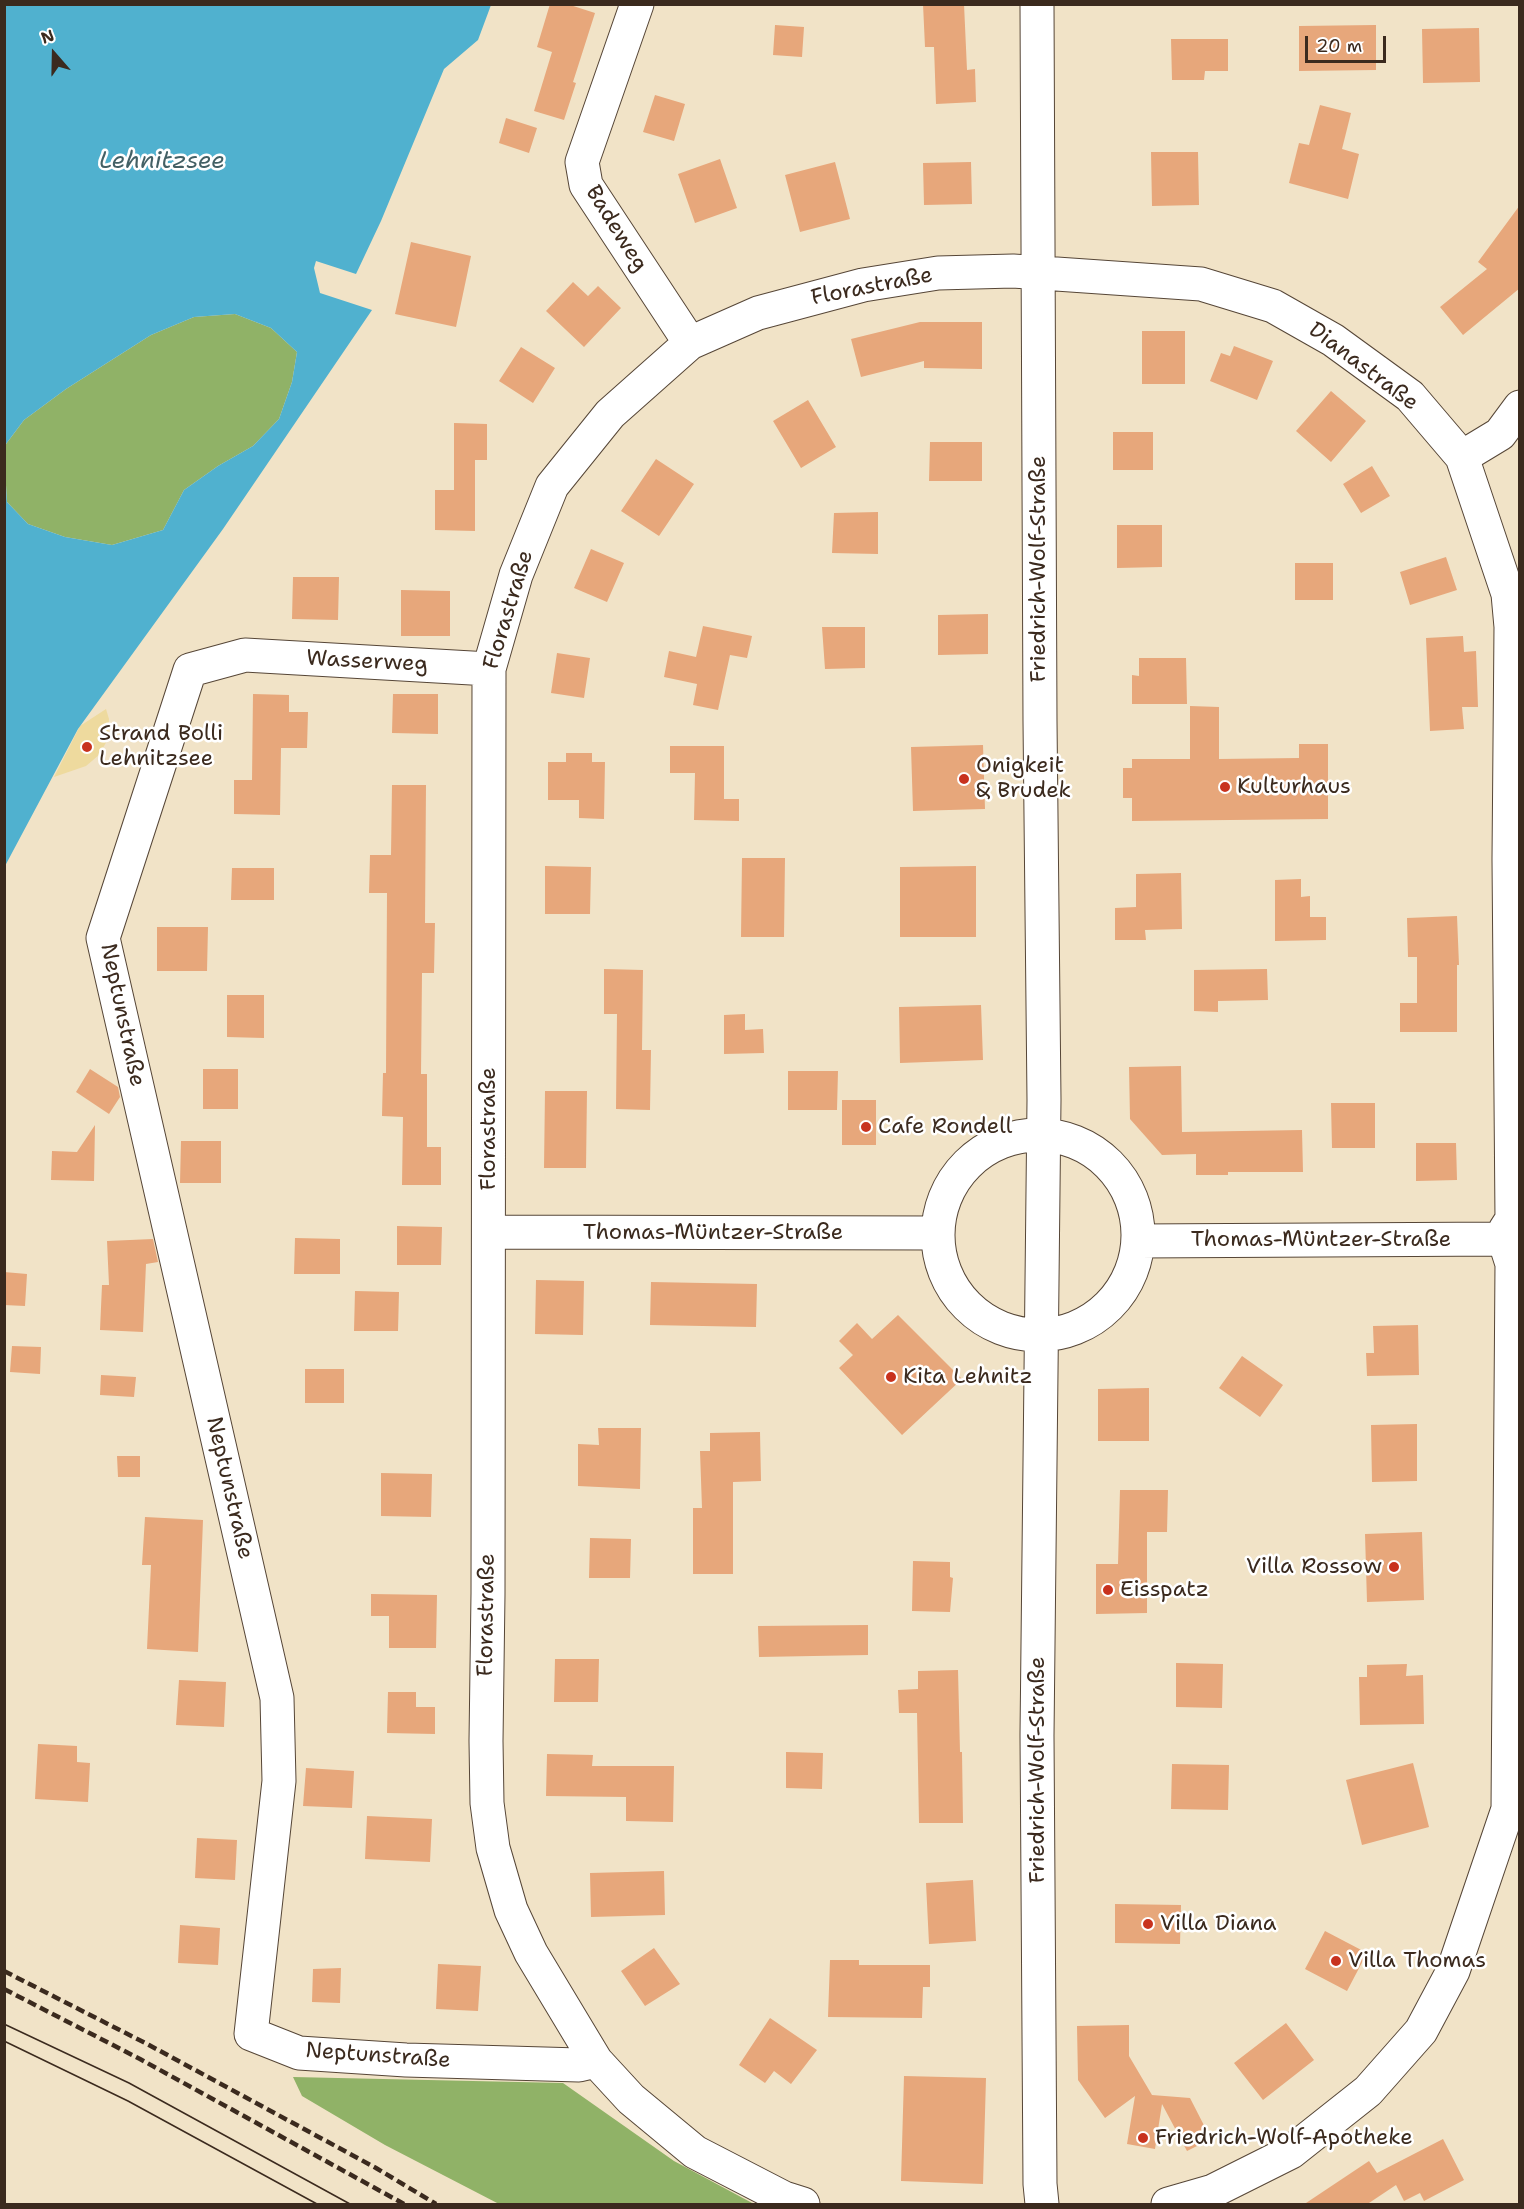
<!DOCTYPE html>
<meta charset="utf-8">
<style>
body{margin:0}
#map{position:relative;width:1524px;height:2209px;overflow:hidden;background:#f1e3c7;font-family:"Shantell Sans",sans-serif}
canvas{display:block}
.frame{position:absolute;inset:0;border:6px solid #3b2a1e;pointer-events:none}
.north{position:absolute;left:24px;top:24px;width:60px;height:60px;-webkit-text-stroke:4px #fff;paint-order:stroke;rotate:340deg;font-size:16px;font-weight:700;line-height:24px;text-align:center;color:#3b2a1e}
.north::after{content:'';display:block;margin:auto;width:21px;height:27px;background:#3b2a1e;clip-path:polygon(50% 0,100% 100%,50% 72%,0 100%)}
.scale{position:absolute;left:1305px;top:36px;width:81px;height:27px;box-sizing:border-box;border:3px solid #3b2a1e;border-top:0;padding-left:8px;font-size:18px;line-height:21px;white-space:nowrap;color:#3b2a1e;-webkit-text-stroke:4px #fff;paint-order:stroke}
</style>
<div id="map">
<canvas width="1524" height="2209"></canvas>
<div class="frame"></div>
<div class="north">N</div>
<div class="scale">20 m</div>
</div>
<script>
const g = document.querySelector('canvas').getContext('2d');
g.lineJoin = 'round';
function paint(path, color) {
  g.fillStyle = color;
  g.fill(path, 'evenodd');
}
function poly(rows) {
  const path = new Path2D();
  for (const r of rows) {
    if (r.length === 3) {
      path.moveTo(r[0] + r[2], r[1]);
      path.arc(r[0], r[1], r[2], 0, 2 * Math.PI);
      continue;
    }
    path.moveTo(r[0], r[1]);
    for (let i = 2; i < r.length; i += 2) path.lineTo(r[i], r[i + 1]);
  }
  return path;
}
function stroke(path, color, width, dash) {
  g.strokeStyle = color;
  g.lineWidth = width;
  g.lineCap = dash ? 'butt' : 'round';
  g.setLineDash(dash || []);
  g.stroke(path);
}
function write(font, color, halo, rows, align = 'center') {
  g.font = font + ' "Shantell Sans",sans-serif';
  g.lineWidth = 5;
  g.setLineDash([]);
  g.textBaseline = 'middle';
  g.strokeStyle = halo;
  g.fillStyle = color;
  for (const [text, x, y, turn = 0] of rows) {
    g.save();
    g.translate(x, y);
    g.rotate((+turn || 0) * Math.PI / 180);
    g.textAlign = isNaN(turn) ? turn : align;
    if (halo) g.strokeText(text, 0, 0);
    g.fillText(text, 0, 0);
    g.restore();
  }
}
paint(poly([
 [235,314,271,328,297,352,292,382,279,419,253,446,218,466,184,490,163,530,112,545,65,537,28,524,7,502,5,469,6,444,24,420,66,389,151,335,194,317],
 [293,2077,563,2083,674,2161,754,2204,499,2204,385,2145,302,2096]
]), '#90b267');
paint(poly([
 [106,709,109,719,108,739,99,755,86,766,54,777,80,726]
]), '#eeda9e');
paint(poly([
 [5,4,491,5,478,40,444,69,381,221,356,274,316,261,314,268,320,293,372,310,223,529,78,729,5,866],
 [235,314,271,328,297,352,292,382,279,419,253,446,218,466,184,490,163,530,112,545,65,537,28,524,7,502,5,469,6,444,24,420,66,389,151,335,194,317]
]), '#50b1cf');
paint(poly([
 [550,4,567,4,595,13,573,82,576,83,564,120,534,111,552,52,537,47],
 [923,4,964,4,967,70,975,69,976,102,936,104,934,47,925,47],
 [775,25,804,27,802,57,773,55],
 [1376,25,1376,70,1299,71,1299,26],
 [1479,28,1480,82,1423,83,1422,29],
 [1171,39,1228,39,1228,71,1205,71,1204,80,1172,80],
 [655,95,685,104,674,141,643,132],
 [1320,105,1351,113,1342,149,1359,154,1348,199,1289,183,1299,143,1309,145],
 [506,118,537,128,529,153,499,143],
 [1151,152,1198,152,1199,205,1152,206],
 [720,159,737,208,695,223,678,174],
 [835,162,850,219,800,232,785,175],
 [971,162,972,204,924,205,923,163],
 [1520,205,1520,288,1463,335,1440,307,1487,269,1478,262],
 [411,242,471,256,456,327,395,314],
 [573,282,588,296,598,286,621,308,584,347,546,311],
 [920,322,982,322,982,369,924,368,924,361,861,377,851,339],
 [1142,331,1185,331,1185,384,1142,384],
 [1234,346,1273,361,1257,400,1210,381,1221,353,1230,356],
 [521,347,555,368,533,403,499,381],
 [1331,391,1366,421,1331,462,1296,431],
 [808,400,836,447,801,468,773,421],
 [454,423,487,424,487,460,475,460,475,531,435,530,435,490,454,490],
 [1113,432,1153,432,1153,470,1113,470],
 [930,442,982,442,982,481,929,481],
 [656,459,694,484,659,536,621,511],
 [1372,466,1390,496,1361,513,1343,484],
 [878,512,878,554,832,553,834,513],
 [1117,525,1162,525,1162,567,1117,568],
 [591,549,624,563,607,602,574,588],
 [1446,557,1457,590,1410,605,1400,572],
 [1295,563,1333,563,1333,600,1295,600],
 [293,577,339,577,338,620,292,619],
 [401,590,450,591,450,636,401,636],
 [988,614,988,654,938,655,938,615],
 [703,626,752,636,747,658,730,655,718,710,693,705,697,684,664,677,669,651,696,657],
 [822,627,865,627,865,668,825,669],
 [1463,636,1464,652,1476,651,1478,707,1462,707,1464,729,1430,731,1426,638],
 [557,653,590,658,584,698,551,693],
 [1139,658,1186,658,1187,704,1132,704,1132,675,1139,676],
 [253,694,289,695,289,712,308,712,307,748,281,748,280,815,234,814,234,780,252,780],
 [393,694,438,694,438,734,392,733],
 [1190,706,1219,707,1219,759,1299,758,1299,744,1328,744,1328,819,1132,821,1132,798,1123,798,1123,768,1132,768,1132,759,1190,759],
 [983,745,985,809,913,811,911,747],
 [670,746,724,746,724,799,739,799,739,821,694,820,695,773,670,773],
 [566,753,592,753,592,762,605,762,604,819,579,818,579,800,548,800,548,762,566,762],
 [392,785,426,785,425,923,435,923,434,973,422,973,421,1074,427,1074,427,1147,441,1147,441,1185,402,1185,403,1117,382,1116,383,1073,386,1073,387,893,369,893,370,855,391,855],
 [742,858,785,858,784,937,741,937],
 [545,866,591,867,590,914,545,914],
 [976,866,976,937,900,937,900,867],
 [232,868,274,868,274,900,231,900],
 [1181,873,1182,929,1145,930,1146,940,1115,940,1115,908,1136,907,1136,874],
 [1301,879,1301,897,1310,896,1310,917,1326,917,1326,940,1275,941,1275,880],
 [1457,916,1459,965,1457,965,1457,1032,1400,1032,1400,1003,1417,1003,1417,957,1408,957,1407,918],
 [157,927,208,927,207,971,157,971],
 [604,969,643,970,642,1050,651,1050,650,1110,616,1109,617,1014,604,1014],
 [1267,969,1268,1000,1218,1001,1218,1012,1194,1011,1194,970],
 [227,995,264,995,264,1038,227,1037],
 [981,1005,983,1060,900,1063,899,1007],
 [745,1014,745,1030,763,1029,764,1053,724,1054,724,1015],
 [1181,1066,1182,1132,1302,1130,1303,1172,1228,1172,1228,1175,1196,1175,1196,1154,1162,1155,1130,1119,1129,1067],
 [90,1069,118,1087,120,1097,109,1114,76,1092],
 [203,1069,238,1069,238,1109,203,1109],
 [788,1071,838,1071,837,1110,788,1110],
 [545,1091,587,1091,586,1168,544,1168],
 [842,1100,876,1100,876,1145,842,1145],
 [1331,1103,1375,1103,1375,1148,1332,1148],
 [95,1125,94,1181,51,1180,52,1151,77,1152],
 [181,1141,221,1141,221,1183,180,1183],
 [1416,1143,1456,1143,1457,1180,1416,1181],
 [397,1226,442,1227,441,1265,397,1265],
 [295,1238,340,1239,340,1274,294,1274],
 [153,1239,158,1262,146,1264,143,1332,100,1330,102,1285,109,1285,107,1241],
 [4,1272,27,1274,25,1306,4,1305],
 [536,1280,584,1281,583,1335,535,1334],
 [651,1282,757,1284,756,1327,650,1325],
 [355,1291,399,1292,398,1331,354,1331],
 [898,1315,962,1379,902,1435,839,1368,853,1355,839,1341,857,1323,872,1339],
 [1418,1325,1419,1375,1367,1376,1366,1353,1374,1353,1373,1326],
 [12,1346,41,1347,40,1374,10,1372],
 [1242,1356,1283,1385,1260,1417,1219,1388],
 [305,1369,344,1369,344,1403,305,1403],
 [101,1375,136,1377,134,1397,100,1395],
 [1149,1388,1149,1441,1098,1441,1098,1389],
 [1417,1424,1417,1481,1372,1482,1371,1425],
 [598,1428,641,1428,640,1489,578,1486,578,1444,599,1445],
 [760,1432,761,1481,733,1482,733,1574,693,1574,693,1508,702,1508,700,1451,710,1451,710,1433],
 [117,1456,140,1456,140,1477,118,1477],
 [381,1473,432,1474,431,1517,381,1516],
 [1120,1490,1168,1490,1167,1532,1147,1532,1147,1613,1096,1614,1096,1564,1118,1564],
 [145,1517,203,1520,198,1652,147,1649,151,1565,142,1565],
 [1422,1532,1424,1600,1367,1602,1365,1534],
 [590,1538,631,1539,630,1578,589,1578],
 [913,1561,950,1562,950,1577,953,1578,950,1612,912,1611],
 [371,1594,437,1595,436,1648,389,1648,389,1616,371,1616],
 [868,1625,868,1655,759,1657,758,1626],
 [555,1659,599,1659,598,1702,554,1702],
 [1176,1663,1223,1664,1222,1708,1176,1707],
 [1407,1664,1406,1676,1423,1675,1424,1724,1360,1725,1359,1677,1367,1677,1367,1665],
 [958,1670,960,1752,962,1752,963,1823,919,1823,917,1713,899,1713,898,1690,918,1689,918,1671],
 [179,1680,226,1682,224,1727,176,1725],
 [388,1692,416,1692,416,1707,435,1707,435,1734,387,1733],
 [38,1744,77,1746,77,1762,90,1763,88,1802,35,1799],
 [786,1752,823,1753,822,1789,786,1788],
 [547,1754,593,1755,592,1766,674,1766,673,1822,626,1821,626,1797,546,1796],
 [1413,1763,1429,1827,1362,1845,1346,1780],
 [1172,1764,1229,1765,1228,1810,1171,1809],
 [306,1768,354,1771,352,1808,303,1806],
 [367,1816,432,1819,430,1862,365,1859],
 [197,1838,237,1840,235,1880,195,1878],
 [664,1871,665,1915,591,1917,590,1873],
 [973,1880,976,1941,929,1944,926,1883],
 [1115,1904,1181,1905,1180,1944,1115,1943],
 [180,1925,220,1928,218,1965,178,1963],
 [1325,1931,1367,1953,1347,1991,1305,1969],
 [654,1948,680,1984,645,2006,621,1971],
 [830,1960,859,1960,859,1965,930,1965,930,1987,923,1987,922,2018,828,2017],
 [438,1964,481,1966,478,2011,436,2009],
 [341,1968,340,2003,312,2002,313,1969],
 [770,2018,817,2050,791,2084,774,2071,765,2083,739,2065],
 [1286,2023,1314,2060,1263,2100,1234,2063],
 [1129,2025,1129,2056,1152,2095,1190,2098,1211,2139,1187,2151,1162,2104,1155,2149,1127,2144,1135,2096,1105,2118,1078,2080,1077,2026],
 [904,2076,986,2078,983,2184,901,2181],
 [1443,2139,1464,2180,1424,2201,1420,2193,1404,2201,1396,2185,1366,2205,1303,2205,1369,2161,1377,2173]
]), '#e7a77b');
const minor = poly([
 [637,4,582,162,586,185,690,343],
 [1037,4,1040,721,1044,1100,1037,1735,1040,2184,1042,2204],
 [1462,457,1500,434,1520,407],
 [489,669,245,655,190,670,103,938,277,1698,279,1781,251,2034,299,2053,406,2060,579,2065,596,2061],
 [1038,1235,100],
 [489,1232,937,1233],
 [1138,1241,1504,1239],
 [803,2204,784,2198,695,2152,631,2099,596,2061,531,1953,511,1910,493,1848,487,1803,486,1741,488,1594,489,669,516,575,552,486,610,414,690,343,758,313,863,285,938,273,1013,271,1201,284,1273,306,1333,340,1410,396,1462,457,1508,594,1511,627,1509,859,1512,1219,1505,1230,1504,1239,1512,1264,1508,1809,1453,1971,1421,2031,1368,2091,1291,2152,1213,2191,1168,2204]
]);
stroke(minor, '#564637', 35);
stroke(minor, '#fff', 33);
stroke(poly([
 [4,2024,129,2083,350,2204],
 [4,2041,128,2101,317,2204]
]), '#3b2a1e', 1.5);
stroke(poly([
 [4,1971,149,2045,376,2168,436,2204],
 [4,1989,140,2059,404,2204]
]), '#3b2a1e', 4.5, [9, 4.5]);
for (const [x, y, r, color] of [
 [87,747,6,"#c8321e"],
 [964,779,6,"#c8321e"],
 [1225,787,6,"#c8321e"],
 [866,1127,6,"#c8321e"],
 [891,1377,6,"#c8321e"],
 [1394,1567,6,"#c8321e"],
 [1108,1590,6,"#c8321e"],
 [1148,1924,6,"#c8321e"],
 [1336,1961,6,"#c8321e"],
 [1143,2138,6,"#c8321e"]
]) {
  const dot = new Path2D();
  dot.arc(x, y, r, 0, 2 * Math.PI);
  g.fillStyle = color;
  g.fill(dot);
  stroke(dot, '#fff', 2);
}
write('22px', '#3b2a1e', '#fff', [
 ["Badeweg",616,229,58],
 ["Florastraße",872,287,-11],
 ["Dianastraße",1363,367,37],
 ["Friedrich-Wolf-Straße",1039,569,-90],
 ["Florastraße",509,610,-73],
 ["Wasserweg",367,662,3],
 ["Neptunstraße",122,1015,78],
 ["Florastraße",489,1129,-90],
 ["Thomas-Müntzer-Straße",713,1233],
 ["Thomas-Müntzer-Straße",1321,1240],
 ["Neptunstraße",229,1488,77],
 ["Florastraße",487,1615,-89],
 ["Friedrich-Wolf-Straße",1038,1770,-90],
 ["Neptunstraße",378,2056,4]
]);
write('22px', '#3b2a1e', '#fff', [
 ["Strand Bolli",99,734],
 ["Lehnitzsee",99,759],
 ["Onigkeit",976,766],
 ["& Brudek",976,791],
 ["Kulturhaus",1237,787],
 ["Cafe Rondell",878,1127],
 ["Kita Lehnitz",903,1377],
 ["Villa Rossow",1382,1567,"right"],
 ["Eisspatz",1120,1590],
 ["Villa Diana",1160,1924],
 ["Villa Thomas",1348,1961],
 ["Friedrich-Wolf-Apotheke",1155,2138]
], 'left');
write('italic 24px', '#436065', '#fff', [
 ["Lehnitzsee",162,162]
]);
</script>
